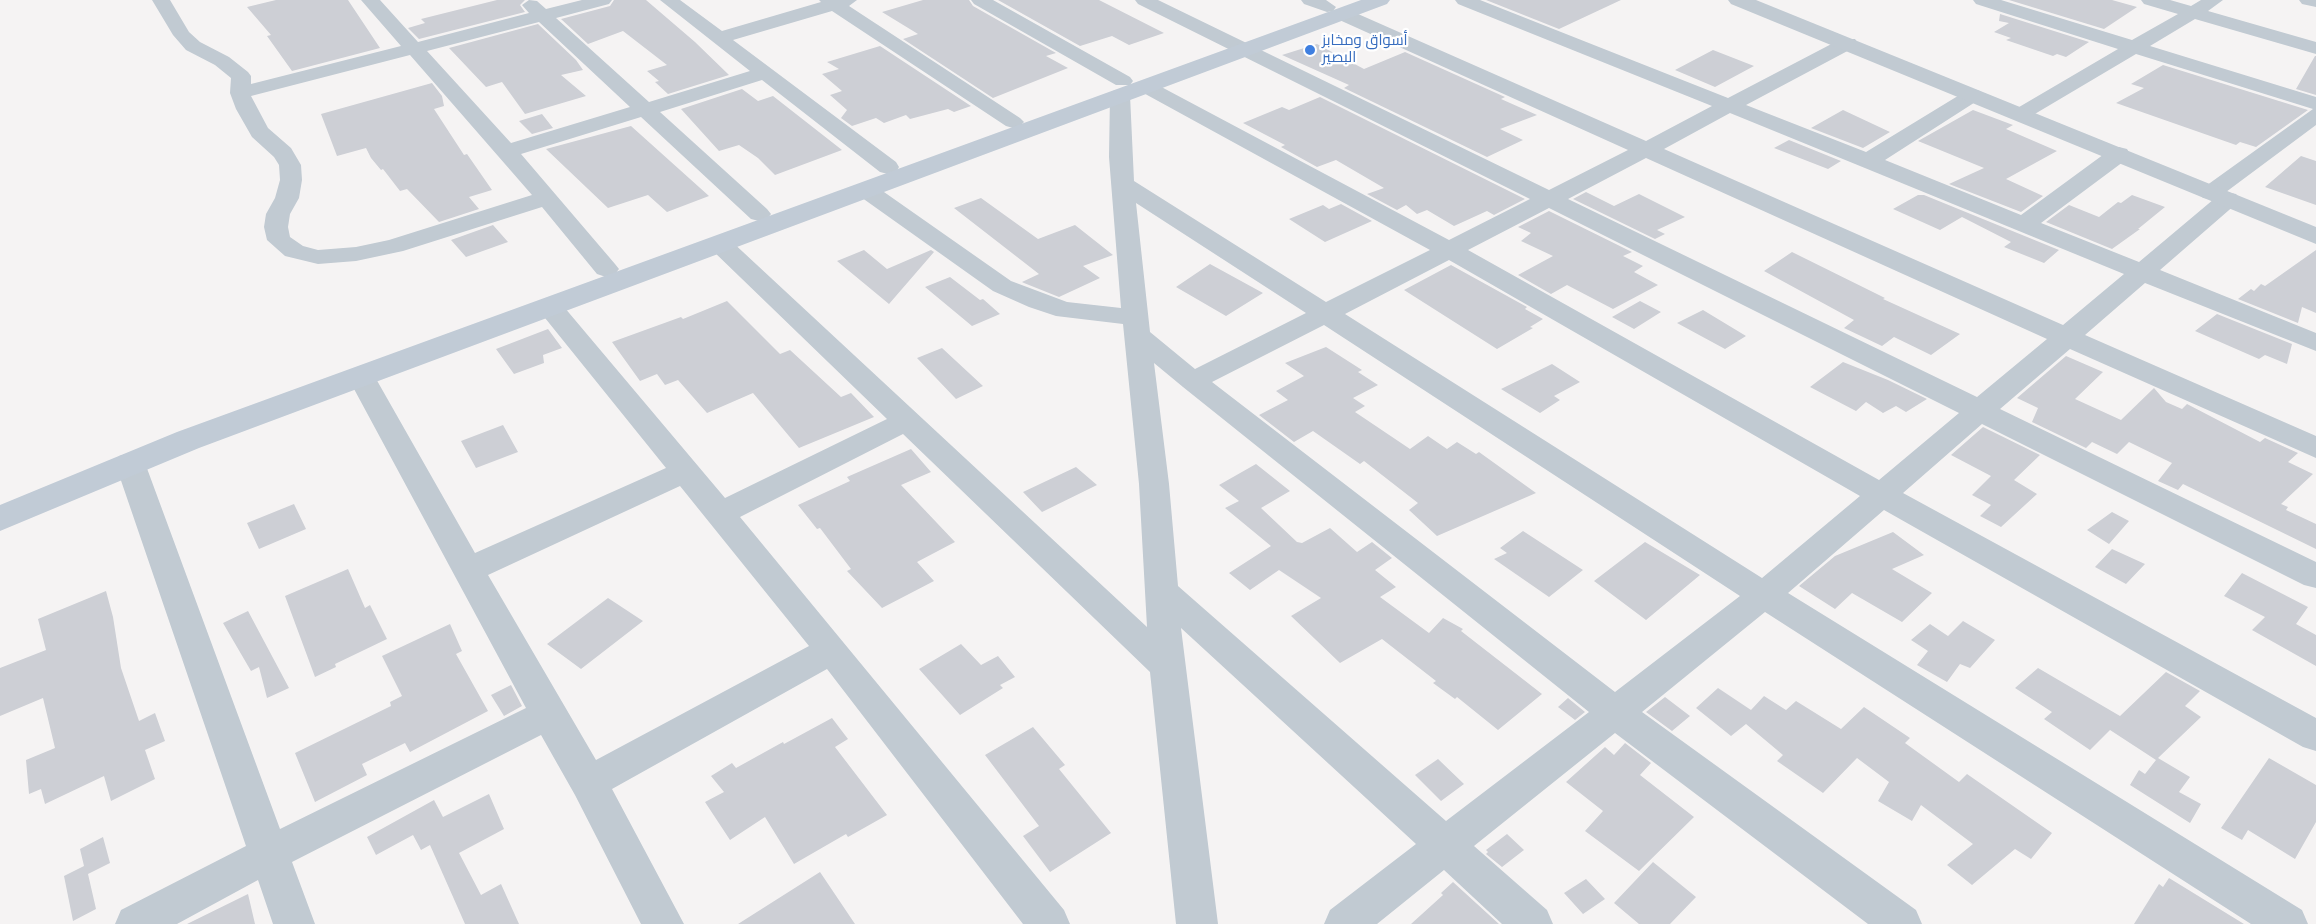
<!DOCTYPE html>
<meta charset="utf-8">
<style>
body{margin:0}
canvas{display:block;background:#f5f3f3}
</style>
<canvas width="2316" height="924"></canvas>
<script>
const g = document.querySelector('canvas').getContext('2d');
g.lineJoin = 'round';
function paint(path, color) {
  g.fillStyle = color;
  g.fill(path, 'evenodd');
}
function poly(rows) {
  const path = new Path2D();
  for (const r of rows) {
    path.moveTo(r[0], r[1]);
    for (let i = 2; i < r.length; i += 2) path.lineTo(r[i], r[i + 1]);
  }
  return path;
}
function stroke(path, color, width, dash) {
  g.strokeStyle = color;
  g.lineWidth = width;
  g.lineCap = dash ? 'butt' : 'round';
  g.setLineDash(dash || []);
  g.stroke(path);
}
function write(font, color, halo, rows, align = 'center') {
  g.font = font + ' Figtree,Cairo,sans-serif';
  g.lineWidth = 4.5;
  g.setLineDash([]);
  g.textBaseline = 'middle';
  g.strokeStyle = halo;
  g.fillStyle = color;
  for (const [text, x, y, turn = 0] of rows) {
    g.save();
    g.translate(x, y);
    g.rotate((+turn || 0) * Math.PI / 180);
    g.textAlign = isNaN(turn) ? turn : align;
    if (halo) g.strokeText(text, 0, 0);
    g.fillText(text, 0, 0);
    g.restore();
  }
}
paint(poly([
 [276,0,348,0,380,48,292,71,267,36,271,35,247,7],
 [497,0,525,0,520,5,525,12,419,39,408,28,425,23,421,19],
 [614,0,646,0,695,42,729,75,668,94,655,82,659,81,647,71,667,65,623,31,588,44,561,19,610,6],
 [923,0,969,0,973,6,1056,53,1046,56,1068,68,993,98,903,39,918,34,882,12],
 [998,0,1099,0,1164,33,1129,45,1112,36,1080,46],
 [1486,0,1621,0,1559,29],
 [2009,0,2112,0,2137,7,2104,29],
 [2000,14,2089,42,2066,57,2057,54,2053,56,2006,40,2011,38,1994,32,2009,23,1999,21],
 [538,24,576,60,583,70,561,75,586,96,525,114,502,82,486,87,449,48],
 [1317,44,1364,69,1405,52,1505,97,1501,99,1537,115,1500,129,1523,140,1487,157,1344,88,1349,85,1282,55],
 [880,46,971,106,954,112,948,109,910,119,906,115,884,123,876,118,852,126,841,118,847,110,830,95,842,91,822,74,839,69,827,62],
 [1713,50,1754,66,1715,87,1675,70],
 [2315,56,2316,56,2316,95,2296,89],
 [2163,65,2308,110,2256,147,2240,142,2236,145,2116,103,2144,88,2131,84],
 [432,83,442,96,444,106,434,109,464,155,467,154,492,190,469,197,479,209,439,222,407,189,400,191,383,169,381,170,371,158,366,148,337,156,321,114],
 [742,89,758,101,773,96,842,150,775,175,758,158,739,145,719,151,681,109],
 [1320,97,1525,199,1494,215,1487,211,1454,226,1427,210,1417,214,1406,205,1397,210,1367,194,1384,188,1336,160,1317,167,1281,147,1285,145,1243,123,1282,107,1289,110],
 [1843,110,1890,132,1863,148,1811,128],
 [1973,110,2013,125,2006,129,2057,151,2006,179,2043,196,2021,212,1949,184,1984,168,1918,141],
 [542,114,553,128,532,134,519,121],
 [631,126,709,196,667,212,648,195,608,208,546,149],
 [1789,140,1841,161,1828,169,1774,148],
 [2301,156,2316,161,2316,205,2265,187],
 [1586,192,1614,206,1639,194,1685,217,1657,230,1665,234,1655,239,1573,199],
 [1918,195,1924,195,2059,250,2044,263,2004,247,2011,242,1962,217,1940,230,1893,209],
 [2132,195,2165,207,2138,229,2140,229,2112,249,2046,222,2069,205,2099,217,2118,202,2121,203],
 [981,198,1038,239,1075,225,1113,255,1083,266,1100,278,1059,297,1024,283,1022,282,1039,274,954,208],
 [1341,204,1372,221,1325,242,1289,219,1323,205,1329,209],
 [1549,211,1632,252,1623,256,1643,266,1634,272,1658,285,1613,309,1567,285,1551,294,1518,275,1553,256,1521,241,1531,233,1518,227],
 [493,225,508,242,466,257,451,240],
 [864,250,887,269,931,250,934,252,889,304,837,261],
 [2316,250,2316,313,2302,307,2298,323,2238,299,2251,289,2254,291,2261,284,2265,286],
 [1792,252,1885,298,1883,299,1960,334,1931,355,1894,337,1882,346,1844,328,1854,320,1764,271],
 [1210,264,1263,293,1226,316,1176,287],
 [1451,265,1527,307,1525,309,1543,319,1530,327,1533,328,1497,349,1404,290],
 [950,277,980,300,983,299,1000,314,972,326,925,287],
 [727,301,780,354,790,350,841,397,851,393,874,417,799,448,753,393,707,413,678,380,665,385,657,374,640,381,612,342,681,317,683,319],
 [1640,301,1661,312,1634,329,1612,317],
 [1703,310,1746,336,1725,349,1677,323],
 [2217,314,2292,344,2287,364,2265,355,2259,359,2195,331],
 [548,329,562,348,543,355,544,363,514,374,496,349],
 [1326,347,1362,370,1358,372,1378,385,1353,398,1365,406,1355,412,1410,449,1428,436,1447,449,1457,442,1476,454,1479,452,1536,493,1437,536,1409,510,1418,503,1364,461,1360,464,1313,431,1294,442,1259,415,1288,400,1276,391,1304,376,1285,363],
 [942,348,983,386,956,399,917,358],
 [2066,356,2103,372,2075,399,2121,420,2154,388,2166,402,2182,409,2187,404,2260,442,2265,438,2298,453,2288,462,2313,474,2281,504,2288,507,2286,510,2316,524,2316,549,2183,484,2178,490,2158,481,2172,463,2129,442,2117,454,2092,442,2086,448,2032,422,2038,408,2017,398],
 [1843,362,1888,380,1927,399,1906,412,1896,406,1883,413,1866,402,1856,411,1810,387],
 [1552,364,1580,382,1554,396,1560,400,1540,413,1501,389],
 [503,425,518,452,476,468,461,441],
 [1983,427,2040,455,2014,480,2037,494,2001,527,1980,516,1991,505,1972,495,1991,476,1951,455],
 [911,449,931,472,901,485,955,542,917,562,934,581,882,608,847,571,851,569,820,528,817,529,798,505,850,481,847,477],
 [1256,464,1290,491,1261,508,1297,542,1302,543,1330,528,1357,552,1372,542,1392,558,1375,570,1396,587,1380,597,1429,633,1443,618,1463,629,1461,631,1542,694,1498,730,1457,697,1455,699,1433,683,1436,681,1382,639,1340,663,1291,616,1321,598,1279,570,1250,590,1229,573,1271,546,1225,508,1239,501,1219,485],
 [1076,467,1097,485,1042,512,1023,492],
 [294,504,306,529,259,549,247,523],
 [2112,512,2129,521,2109,544,2087,530],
 [1523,531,1583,570,1549,597,1494,559,1507,553,1500,548],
 [1893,532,1924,555,1892,569,1932,593,1902,622,1852,593,1835,609,1799,586,1835,556],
 [1645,542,1700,575,1646,620,1594,581],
 [2112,549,2145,564,2126,584,2095,567],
 [348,569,365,608,370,605,387,639,335,664,336,667,315,677,285,596],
 [2242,573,2308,607,2296,624,2316,635,2316,666,2252,630,2265,617,2224,596],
 [106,591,113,617,121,668,139,721,155,713,165,741,145,750,155,779,111,801,104,776,45,804,41,789,29,794,26,760,55,748,43,698,0,716,0,668,46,650,38,619],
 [608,598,643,621,581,669,547,644],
 [248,611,289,688,267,698,259,667,251,671,223,623],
 [1963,621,1995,640,1970,668,1960,664,1947,682,1917,665,1928,651,1911,640,1930,624,1948,636],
 [450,624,462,651,456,654,488,711,410,752,405,743,362,764,367,775,315,802,295,753,391,706,390,702,402,696,382,656],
 [961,644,981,665,998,656,1015,677,1000,685,1003,688,960,715,919,669],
 [2038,668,2120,716,2166,672,2200,691,2185,706,2201,717,2158,758,2190,777,2179,792,2201,804,2190,823,2130,785,2139,770,2145,774,2156,760,2110,730,2090,750,2044,719,2052,712,2015,688],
 [511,685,522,706,504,716,491,695],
 [1718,688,1751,710,1764,696,1786,710,1796,701,1841,729,1864,707,1910,738,1905,743,1959,782,1967,774,2052,833,2031,859,2015,849,1972,885,1947,865,1973,844,1921,805,1912,821,1878,801,1889,782,1857,758,1823,793,1777,761,1783,755,1746,724,1731,736,1696,708],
 [1665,697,1690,716,1672,731,1646,712],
 [1568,698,1585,712,1575,720,1558,707],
 [832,718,848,739,835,747,887,815,848,837,846,834,794,864,765,817,730,840,705,802,724,792,711,776,732,763,736,768,783,742,784,744],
 [1033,727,1065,765,1059,769,1111,833,1050,872,1023,836,1039,826,985,755],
 [1625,743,1651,763,1640,775,1694,817,1639,871,1585,831,1603,811,1566,782,1605,747,1614,755],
 [2269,758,2316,785,2316,822,2295,859,2248,830,2242,840,2221,828],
 [1438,759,1464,784,1441,801,1415,775],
 [489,794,504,829,459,853,481,895,501,884,519,924,465,924,430,845,421,850,413,835,376,855,367,837,434,800,443,817],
 [1507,834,1524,850,1502,867,1486,854,1488,852,1486,850],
 [103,837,110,863,88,874,96,909,73,921,64,876,84,866,80,849],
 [1653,862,1696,897,1670,924,1639,924,1614,903],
 [820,872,855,924,738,924],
 [2169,878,2244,924,2134,924,2159,884,2163,887],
 [1586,879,1605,899,1583,914,1564,893],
 [1453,882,1499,924,1411,924,1443,895,1441,893],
 [248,894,255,924,187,924]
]), '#cdcfd5');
paint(poly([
 [152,0,170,0,189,32,200,42,229,57,248,72,251,76,251,84,401,46,361,0,380,0,418,42,529,13,522,5,529,0,537,1,546,9,582,0,612,0,609,4,556,18,649,102,750,71,660,0,680,0,722,31,821,2,819,0,857,0,849,6,1020,118,1024,122,1020,126,1013,128,1006,126,832,11,733,40,896,162,899,167,896,172,888,174,880,172,762,80,660,112,767,209,771,214,767,219,759,221,751,219,641,117,521,154,615,264,619,269,615,274,606,277,597,274,542,207,403,251,356,261,318,264,285,256,267,240,264,227,266,214,275,198,280,180,279,165,274,157,252,137,236,109,230,93,231,78,215,65,186,50,173,35,152,0],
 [539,22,630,107,511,143,427,51,539,22],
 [410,55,532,195,389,240,356,247,318,250,303,246,290,237,288,227,290,214,299,198,302,180,301,165,291,148,268,128,251,96,410,55],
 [971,0,993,0,1130,77,1133,81,1130,85,1116,85,974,4,971,0],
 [1135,0,1158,0,1549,190,1628,150,1335,18,1333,14,1335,10,1349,10,1646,141,1712,106,1458,4,1455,0,1480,0,1728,98,1841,39,1855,39,1858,43,1855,47,1746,105,1866,152,1966,91,1973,89,1980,91,1983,95,1980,99,1885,160,2021,215,2111,149,2119,147,2127,149,2130,154,2127,159,2041,223,2139,262,2214,199,2203,198,2199,193,2203,188,2313,109,2136,54,2028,118,2021,120,2014,118,2011,114,2014,110,2118,49,1976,4,1973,0,2001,0,2132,40,2178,14,2144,4,2141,0,2170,0,2191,6,2201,0,2223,0,2208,11,2316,42,2316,54,2195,19,2150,46,2316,97,2316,125,2226,192,2236,194,2240,199,2236,204,2160,270,2316,333,2316,351,2145,283,2085,335,2316,436,2316,458,2070,349,2000,409,2316,562,2316,588,2304,585,1982,424,1903,493,2316,718,2316,751,2303,747,1884,510,1788,593,2302,910,2308,924,2251,924,1765,612,1642,712,1916,910,1922,924,1868,924,1615,733,1474,846,1547,910,1553,924,1502,924,1444,870,1377,924,1324,924,1330,910,1416,844,1181,628,1218,924,1176,924,1150,672,903,434,740,517,1064,910,1070,924,1023,924,827,669,612,789,684,924,641,924,575,795,541,735,292,862,315,924,273,924,258,880,177,924,115,924,121,910,246,846,115,463,119,456,130,453,141,456,145,463,280,829,526,708,347,376,351,370,361,367,371,370,475,553,666,468,541,313,537,307,541,301,550,299,559,301,725,498,887,419,711,249,708,244,711,239,720,237,729,239,1147,627,1139,484,1123,324,1056,316,1029,307,993,291,858,195,855,190,858,185,866,183,874,185,1011,281,1067,302,1121,308,1109,157,1110,95,1113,91,1120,89,1127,91,1130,95,1134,181,1326,302,1430,250,1138,90,1135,86,1138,82,1152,82,1449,240,1530,199,1138,4,1135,0],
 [1730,113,1860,166,2124,274,2063,325,1664,149,1730,113],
 [1646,158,2047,339,1977,397,1568,199,1646,158],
 [1136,203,1306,313,1195,369,1150,332,1136,203],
 [1549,208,1959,413,1879,480,1468,250,1549,208],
 [1449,260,1860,496,1762,578,1345,314,1449,260],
 [1324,325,1740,596,1615,692,1212,382,1324,325],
 [1154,363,1183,387,1589,712,1446,821,1178,586,1169,484,1154,363],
 [680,486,809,646,596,760,488,575,680,486],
 [1301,0,1326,0,1336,7,1333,11,1327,12,1304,4,1301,0],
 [2299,0,2316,0,2316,7,2302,4,2299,0]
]), '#c1cad2');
paint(poly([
 [1728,0,1756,0,2316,227,2316,244,1731,4,1728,0]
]), '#c1cad2');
paint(poly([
 [1361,0,1390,0,1387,4,199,448,0,531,0,505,177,432,1361,0]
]), '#c1cbd6');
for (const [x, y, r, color] of [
 [1310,50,6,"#3f7fe0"]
]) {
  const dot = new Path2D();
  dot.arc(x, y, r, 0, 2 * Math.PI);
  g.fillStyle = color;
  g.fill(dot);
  stroke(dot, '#fff', 2);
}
write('15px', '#366cbe', '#fff', [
 ["أسواق ومخابز",1322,41],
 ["البصير",1322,58]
], 'left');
</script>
